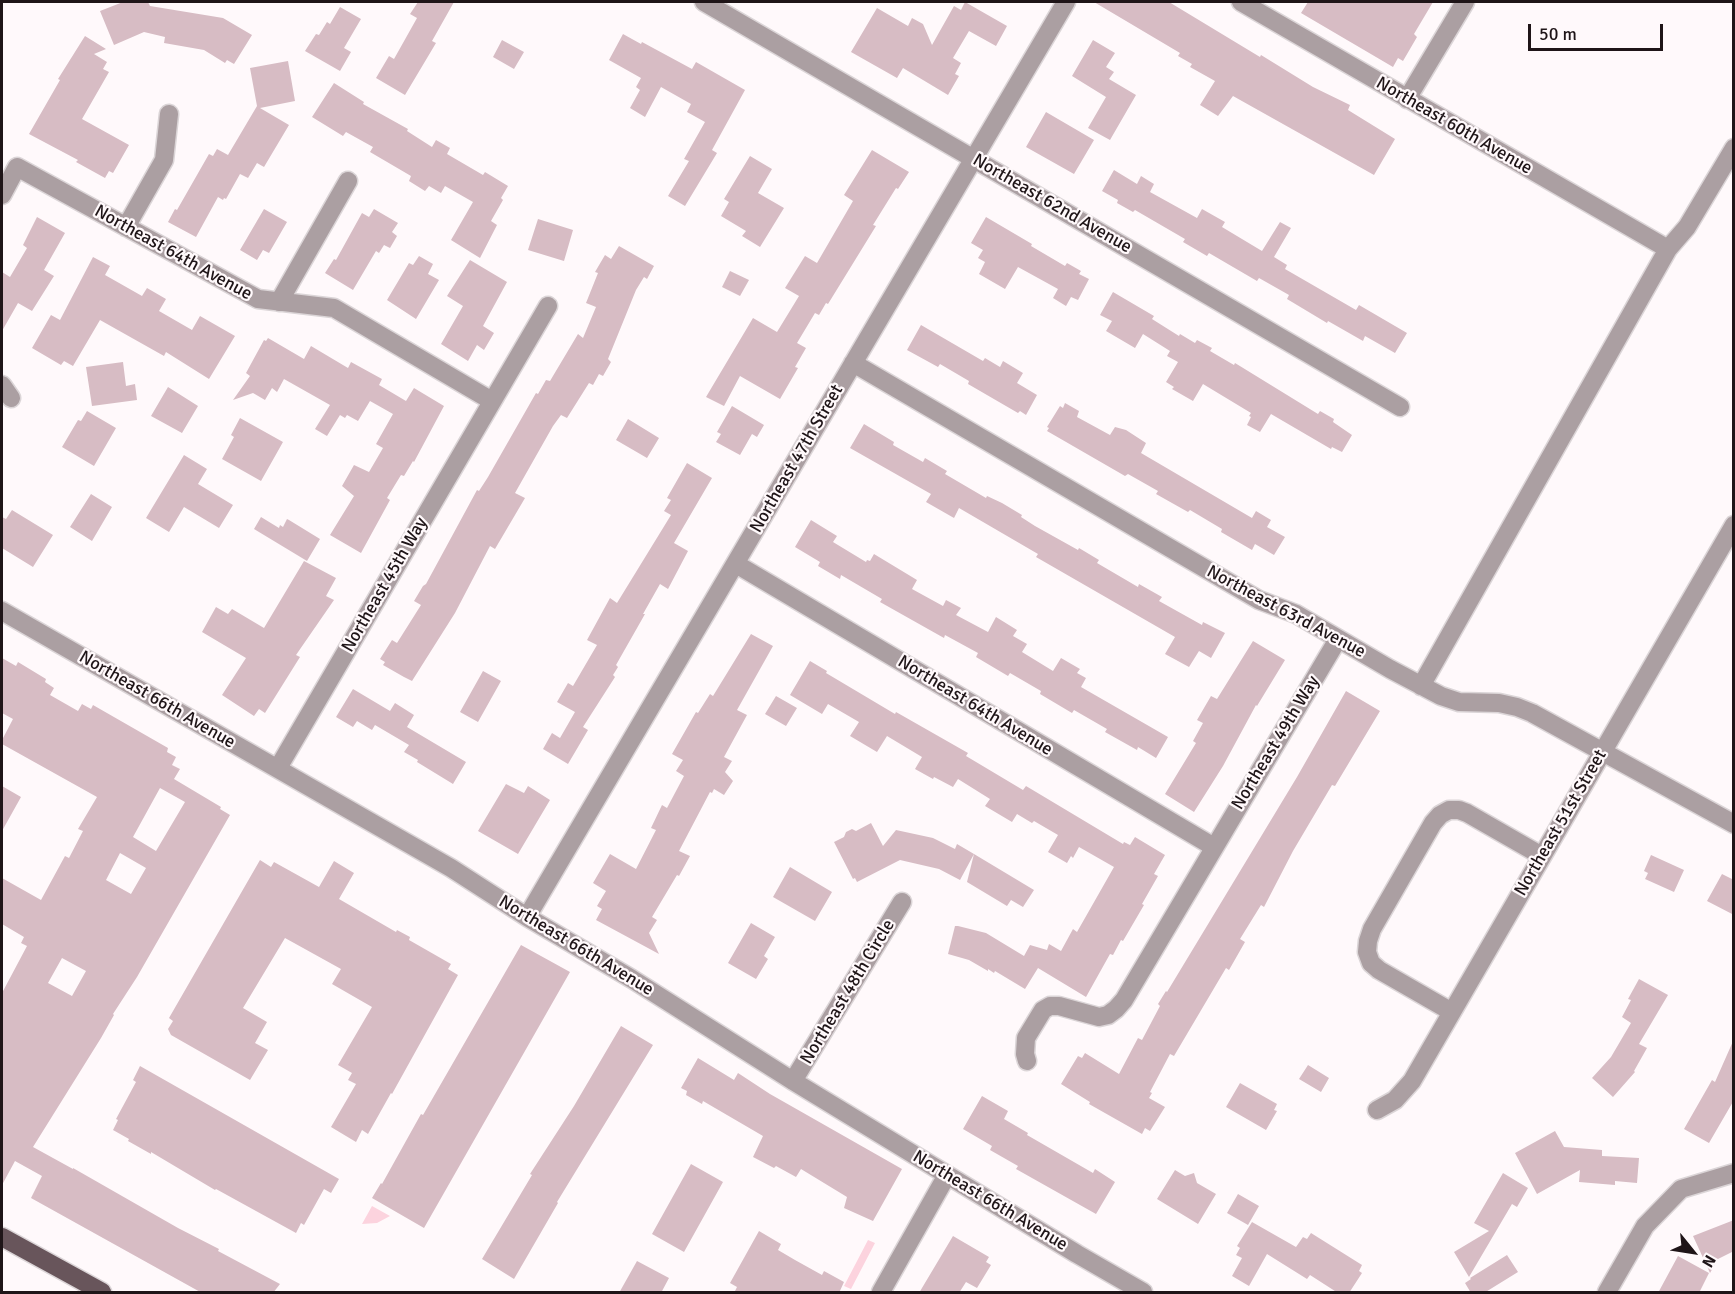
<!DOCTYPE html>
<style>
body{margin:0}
#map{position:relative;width:1735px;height:1294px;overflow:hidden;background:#fff9fb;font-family:Signika,sans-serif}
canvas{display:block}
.frame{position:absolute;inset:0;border:3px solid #1f1518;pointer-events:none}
.north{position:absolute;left:1663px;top:1222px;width:60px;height:60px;-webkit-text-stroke:4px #fff9fb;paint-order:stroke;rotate:120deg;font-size:16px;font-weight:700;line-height:24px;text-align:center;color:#1f1518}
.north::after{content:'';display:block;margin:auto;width:21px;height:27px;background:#1f1518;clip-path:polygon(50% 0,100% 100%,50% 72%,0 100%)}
.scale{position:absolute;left:1528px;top:24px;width:135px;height:27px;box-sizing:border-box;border:3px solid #1f1518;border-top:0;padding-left:8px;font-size:18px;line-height:21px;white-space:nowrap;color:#1f1518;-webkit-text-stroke:4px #fff9fb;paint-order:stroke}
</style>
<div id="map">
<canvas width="1735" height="1294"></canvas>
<div class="frame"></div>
<div class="north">N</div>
<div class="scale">50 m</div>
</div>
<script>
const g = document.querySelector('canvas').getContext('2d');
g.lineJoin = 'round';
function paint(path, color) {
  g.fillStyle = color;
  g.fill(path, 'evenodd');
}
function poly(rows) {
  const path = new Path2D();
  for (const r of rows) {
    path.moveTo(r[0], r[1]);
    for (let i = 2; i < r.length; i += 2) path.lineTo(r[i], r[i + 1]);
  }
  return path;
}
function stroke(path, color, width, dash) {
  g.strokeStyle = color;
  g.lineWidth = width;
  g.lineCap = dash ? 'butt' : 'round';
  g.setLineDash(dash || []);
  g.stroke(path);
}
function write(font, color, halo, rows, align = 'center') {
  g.font = font + ' Signika,sans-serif';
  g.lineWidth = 4.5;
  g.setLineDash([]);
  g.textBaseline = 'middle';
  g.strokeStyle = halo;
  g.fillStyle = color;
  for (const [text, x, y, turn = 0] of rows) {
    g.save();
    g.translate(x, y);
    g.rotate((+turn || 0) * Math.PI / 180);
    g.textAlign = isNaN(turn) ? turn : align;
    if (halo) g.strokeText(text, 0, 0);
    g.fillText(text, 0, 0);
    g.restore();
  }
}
paint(poly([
 [372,1206,390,1216,377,1223,362,1224],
 [868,1240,875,1243,851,1289,844,1286]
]), '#fcd3de');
paint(poly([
 [123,2,148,2,150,6,223,18,252,35,234,64,227,60,225,63,204,50,164,43,165,37,144,32,114,45,100,11],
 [418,2,454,2,432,41,436,43,405,95,376,78,389,56,394,59,417,18,410,14],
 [965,2,1007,26,996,46,969,31,953,58,961,63,955,74,959,76,948,95,903,68,897,78,851,52,877,8,908,26,912,18,923,24,932,45,954,6,961,10],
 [1094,2,1169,2,1260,57,1261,55,1313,87,1350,105,1348,110,1395,139,1374,175,1233,96,1218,116,1200,105,1215,81,1190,67,1192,64,1178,56,1180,53],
 [1308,2,1433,2,1414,34,1417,37,1403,61,1398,58,1393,67,1301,13],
 [340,7,361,19,344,48,351,52,340,71,305,51,316,34,319,35,327,22,330,24],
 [623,34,641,44,642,42,692,69,696,62,745,90,712,150,717,153,685,206,668,196,689,161,684,159,705,122,687,112,691,104,661,87,645,117,630,108,640,90,636,87,641,78,609,60],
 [85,36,106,49,94,54,107,62,103,69,109,72,82,119,129,145,113,173,109,171,105,178,76,162,78,160,29,134,60,80,58,79],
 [502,40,524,52,514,69,493,57],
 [1093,40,1115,53,1106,67,1114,72,1109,79,1136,95,1110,140,1088,128,1106,97,1072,76],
 [288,61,295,101,260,108,289,125,264,167,257,163,248,178,240,174,226,199,224,198,223,200,218,197,196,237,168,222,175,209,177,210,209,154,213,156,217,149,228,155,257,106,250,68],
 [334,83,364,102,363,104,408,129,407,131,432,147,436,140,450,148,447,154,483,175,485,172,508,186,501,198,503,200,491,221,497,225,480,258,451,240,473,202,445,186,441,193,429,186,425,191,409,181,411,176,370,152,373,147,346,132,343,136,312,117],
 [1046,112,1094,140,1074,174,1026,147],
 [872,150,909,172,898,189,896,188,873,225,876,226,828,304,826,303,819,315,815,313,797,343,806,348,795,367,798,368,780,399,740,376,724,406,706,397,753,318,777,332,799,296,785,288,805,256,817,263,853,201,844,195],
 [750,156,772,169,758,193,784,208,760,247,742,236,746,231,721,216,729,202,724,199],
 [1114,170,1137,184,1141,176,1154,184,1150,192,1197,218,1202,209,1225,222,1222,227,1262,251,1280,222,1291,228,1274,257,1287,265,1285,269,1356,310,1359,305,1407,333,1395,353,1365,336,1363,341,1328,321,1327,323,1287,299,1289,295,1259,278,1257,281,1209,253,1207,256,1183,242,1185,239,1135,210,1133,212,1117,203,1118,200,1102,191],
 [264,209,287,222,269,253,263,250,257,260,240,250],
 [374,209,398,223,392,232,397,236,390,248,384,245,379,253,376,251,353,290,325,273,334,259,336,260,362,213,369,217],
 [37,217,65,233,44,270,54,276,32,311,18,303,2,331,2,272,10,277,27,248,23,245],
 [986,217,1032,244,1031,246,1065,266,1067,263,1081,271,1079,274,1089,279,1078,300,1071,297,1066,306,1053,298,1058,289,1018,267,1005,289,979,274,985,262,978,258,983,250,971,243],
 [538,219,573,230,564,261,528,250],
 [619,246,654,266,647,279,644,277,636,290,608,359,611,362,603,376,599,374,593,385,589,383,567,418,561,415,553,426,515,493,525,498,495,549,490,546,455,613,412,681,404,677,383,665,385,662,380,659,392,640,397,643,421,605,414,601,423,586,426,584,477,490,479,491,488,477,536,393,538,394,546,380,550,381,578,334,583,338,596,307,586,303,598,273,595,272,605,255,611,259],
 [419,256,433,264,428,274,439,280,416,319,387,300,409,263,413,265],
 [93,257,110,266,105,275,142,296,147,288,166,299,159,311,192,330,200,316,235,336,209,379,166,352,164,356,100,320,73,366,64,361,61,365,32,348,51,315,60,320],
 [470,260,507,282,483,326,494,333,484,350,477,345,468,361,441,344,463,306,447,296],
 [730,271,749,280,740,296,722,287],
 [1113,292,1154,316,1152,319,1179,336,1180,334,1195,343,1197,340,1212,348,1210,351,1234,365,1235,363,1318,414,1320,411,1334,419,1333,422,1352,435,1342,452,1332,447,1331,449,1271,414,1260,432,1247,425,1251,417,1249,416,1251,413,1203,384,1193,401,1172,389,1174,387,1166,382,1178,362,1167,356,1170,351,1143,334,1135,348,1106,331,1112,321,1100,315],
 [921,325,983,361,985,358,1000,367,1003,361,1023,373,1017,383,1037,395,1026,415,1020,411,1018,413,968,384,969,381,940,364,938,367,907,350],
 [268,338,304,359,311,346,348,368,351,362,382,379,379,385,406,401,414,388,444,406,414,462,413,461,404,476,401,475,387,498,390,500,361,553,330,535,354,496,342,486,354,465,369,472,383,448,376,444,393,414,370,401,358,421,347,415,345,418,340,415,327,436,315,429,330,405,284,379,277,392,272,388,265,400,253,393,233,400,250,376,246,373,264,340,266,341],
 [123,362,126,386,135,384,137,400,92,406,86,367],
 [168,387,198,406,182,433,151,416],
 [1065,403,1079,411,1077,417,1110,435,1115,427,1126,430,1146,443,1141,453,1252,518,1256,511,1271,520,1267,527,1285,537,1274,555,1255,544,1252,550,1221,532,1222,529,1190,510,1188,512,1156,494,1158,491,1128,474,1125,476,1047,431,1049,428,1047,427,1060,406,1063,408],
 [732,406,764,425,757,437,752,434,740,455,716,442,721,434,717,432],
 [87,411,116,428,94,466,62,447,78,420,81,421],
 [240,418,283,442,261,481,222,459,234,437,231,435],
 [628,419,659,438,647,458,616,440],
 [864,424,894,442,893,445,923,462,925,458,947,471,945,474,986,498,987,496,1002,503,1022,515,1021,517,1035,526,1078,550,1079,548,1099,560,1097,563,1138,587,1139,584,1162,597,1159,601,1202,625,1203,622,1225,633,1211,658,1199,651,1189,667,1165,654,1175,637,1036,557,1038,554,959,508,954,518,926,502,931,494,850,448],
 [184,455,207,469,198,484,233,505,219,528,184,507,169,532,146,518],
 [687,463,712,478,674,543,688,551,668,589,660,584,643,614,645,614,616,665,618,667,613,675,615,677,583,727,588,730,568,764,543,749,552,733,560,738,575,712,557,702,568,683,573,686,597,645,587,640,610,598,617,603,671,515,664,511,671,500,667,498],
 [91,494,112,507,92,541,70,527],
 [12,510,53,535,33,567,2,548,2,517,6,519],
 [261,517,279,528,280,525,283,527,287,519,289,520,320,539,307,561,254,529],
 [811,520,837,536,833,542,866,562,867,560,870,561,874,554,917,580,912,589,943,606,946,600,961,608,956,615,988,632,996,617,1017,630,1013,636,1027,644,1022,652,1053,671,1061,658,1080,669,1077,673,1086,678,1081,687,1168,737,1156,758,1138,747,1137,750,1105,732,1107,729,1074,710,1072,713,1040,694,1041,691,1010,673,1008,676,976,657,978,653,945,635,944,638,880,602,882,599,841,575,840,579,818,566,820,562,795,547],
 [304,561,336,578,326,596,334,600,296,655,300,657,265,713,259,709,254,716,222,695,246,658,202,632,216,607,228,614,232,609,264,628],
 [751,634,773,646,737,710,747,715,724,757,732,761,725,772,733,781,724,795,714,789,712,793,710,792,679,851,690,856,679,876,677,875,652,917,657,920,649,933,659,954,596,920,602,909,597,906,606,891,593,883,610,854,636,869,656,830,651,828,662,805,667,808,684,776,676,771,683,760,672,754,696,712,698,713,710,694,713,696],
 [1253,641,1285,660,1257,706,1256,705,1223,766,1194,812,1165,794,1196,743,1193,741,1203,723,1197,720,1211,696,1217,699],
 [2,658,16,666,18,662,46,679,45,682,54,688,50,695,78,711,82,704,91,709,93,705,168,748,167,752,176,757,172,765,180,769,174,779,221,807,220,809,230,815,137,977,113,1014,114,1015,101,1038,33,1147,73,1169,73,1168,178,1228,219,1249,218,1251,280,1284,273,1293,202,1293,31,1198,42,1176,15,1161,2,1185,2,993,27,946,21,943,24,937,2,924,2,878,41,900,65,856,69,858,83,831,78,829,97,797,2,744,2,740,13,719,2,713],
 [160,788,185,802,156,851,133,837],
 [120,853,146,868,131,894,106,880],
 [62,958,86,971,72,996,48,983],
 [810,661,827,671,826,673,895,714,896,712,968,753,966,756,1023,790,1026,786,1123,844,1124,842,1130,845,1135,837,1165,855,1154,874,1158,876,1142,904,1144,905,1123,941,1121,940,1113,955,1110,954,1086,997,1038,968,1025,989,995,971,994,973,988,969,988,971,969,960,948,954,955,926,958,926,986,933,1024,956,1030,945,1047,950,1049,944,1061,951,1073,929,1077,932,1114,867,1079,847,1073,858,1071,856,1067,863,1048,852,1058,835,1034,821,1032,823,1017,814,1012,822,985,806,990,799,958,779,953,787,934,777,933,779,915,769,922,757,887,736,877,752,850,736,859,722,828,704,822,714,790,695],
 [483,671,501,681,478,722,460,712],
 [353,689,390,711,395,703,414,715,407,727,466,762,453,784,417,762,418,760,404,752,409,745,375,725,372,730,357,721,353,727,336,717],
 [1346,691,1380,711,1335,786,1332,785,1293,851,1264,907,1261,905,1240,939,1245,942,1229,970,1226,968,1174,1056,1170,1054,1150,1092,1152,1093,1149,1098,1165,1107,1150,1131,1145,1128,1142,1134,1089,1104,1090,1102,1061,1084,1078,1056,1082,1058,1085,1053,1119,1074,1138,1038,1142,1040,1160,1006,1158,1004,1166,991,1167,992,1297,777],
 [776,696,797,708,786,726,765,714],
 [506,784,524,793,528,786,550,800,518,854,478,831],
 [2,786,21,797,2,831],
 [871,823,883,846,896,830,933,838,955,849,957,844,974,854,960,880,939,869,900,860,857,882,855,878,853,879,834,842,844,837,846,832,852,829,856,831],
 [974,854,1034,890,1023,907,1011,900,1007,906,967,882],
 [1651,855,1684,870,1674,892,1645,879,1648,873,1644,871],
 [260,860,271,867,274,862,319,887,334,861,354,873,339,899,396,932,397,930,410,937,409,940,451,964,448,969,458,975,392,1094,391,1093,368,1134,362,1130,356,1142,331,1127,356,1084,348,1080,352,1073,338,1065,372,1007,332,984,341,969,285,938,243,1008,267,1022,255,1043,268,1050,250,1080,171,1035,168,1029,173,1021,169,1018],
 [790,867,832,892,815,921,773,897],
 [1722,874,1734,880,1734,915,1707,901],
 [751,923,775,937,764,956,768,959,756,979,728,963],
 [521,945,570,972,424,1228,372,1198,381,1183,382,1184,421,1114,423,1115],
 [1639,979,1668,995,1639,1044,1647,1048,1634,1071,1635,1072,1613,1097,1592,1078,1611,1057,1631,1023,1622,1017,1631,1000,1628,999],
 [621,1026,653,1045,557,1202,558,1203,514,1279,482,1259,532,1175,530,1174,574,1106],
 [1734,1039,1734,1100,1709,1143,1684,1129,1712,1080,1715,1082],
 [698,1058,734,1080,738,1073,770,1094,902,1169,873,1221,844,1208,847,1197,801,1169,796,1177,776,1166,774,1168,753,1157,763,1136,703,1101,702,1104,686,1095,687,1091,681,1088],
 [1308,1065,1329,1078,1321,1092,1299,1079],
 [140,1066,339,1179,331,1193,324,1189,304,1225,301,1223,296,1233,216,1189,215,1190,151,1152,151,1154,128,1141,129,1139,113,1130,118,1120,116,1119,136,1082,133,1080],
 [1240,1083,1277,1104,1274,1110,1277,1111,1266,1130,1226,1107],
 [982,1096,1008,1111,1004,1119,1028,1133,1027,1135,1093,1173,1095,1169,1115,1182,1096,1214,1016,1169,1018,1166,990,1150,992,1146,963,1129],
 [1555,1131,1564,1147,1602,1150,1602,1156,1639,1158,1637,1183,1615,1181,1615,1185,1579,1182,1580,1170,1537,1194,1515,1153],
 [691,1164,723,1182,684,1252,652,1234],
 [1175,1170,1185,1176,1194,1173,1197,1183,1216,1194,1198,1224,1157,1199],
 [1503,1173,1528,1188,1517,1207,1512,1204,1469,1277,1454,1252,1489,1231,1474,1223],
 [1238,1194,1259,1206,1248,1225,1227,1213],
 [1734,1220,1734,1251,1718,1259,1710,1273,1693,1236],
 [1252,1222,1296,1247,1303,1237,1307,1239,1311,1233,1362,1265,1359,1271,1362,1273,1349,1293,1338,1293,1310,1275,1307,1279,1267,1254,1249,1286,1232,1276,1242,1258,1236,1255,1240,1248,1237,1246],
 [759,1231,781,1244,778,1250,795,1260,822,1275,824,1271,844,1282,839,1293,734,1293,737,1287,730,1283],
 [953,1236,989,1257,986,1262,991,1265,977,1288,966,1282,959,1293,919,1293],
 [1507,1255,1518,1272,1484,1293,1471,1293,1465,1283,1471,1279,1470,1278],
 [1678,1256,1709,1273,1699,1293,1658,1293],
 [637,1261,669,1278,661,1293,619,1293]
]), '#d7bcc4');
const minor = poly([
 [704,2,1400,407],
 [1241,2,1668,249],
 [1407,99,1465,2],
 [2,195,17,167,258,299,334,308,492,401],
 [126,227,164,160,169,114],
 [279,302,348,181],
 [853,363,1259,600,1296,614,1390,669,1441,696,1459,702,1499,703,1517,707,1532,713,1734,824],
 [2,385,11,398],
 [736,564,1214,847],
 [2,611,451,868,527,917,632,979,793,1081,1077,1254,1143,1292],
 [1421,686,1668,249,1687,227,1734,148],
 [278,768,548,306],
 [527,917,1066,2],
 [1452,1012,1379,970,1371,963,1367,952,1368,941,1372,929,1433,823,1440,815,1449,810,1459,810,1467,813,1542,856],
 [1027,1061,1025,1054,1026,1038,1043,1010,1050,1006,1059,1006,1099,1017,1108,1015,1116,1009,1124,1000,1338,639],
 [793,1081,902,902],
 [1377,1110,1395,1100,1412,1081,1734,525],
 [881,1292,947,1175],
 [1607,1292,1645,1226,1681,1189,1734,1173]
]);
const major = poly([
 [2,1237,102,1292]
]);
stroke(minor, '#dbd5d7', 21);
stroke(major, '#dbd5d7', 21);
stroke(minor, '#ab9fa2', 18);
stroke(major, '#68555b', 18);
write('18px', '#1f1518', '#fff9fb', [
 ["Northeast 60th Avenue",1454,126,30],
 ["Northeast 62nd Avenue",1052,204,30],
 ["Northeast 64th Avenue",173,253,29],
 ["Northeast 47th Street",797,459,-60],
 ["Northeast 45th Way",385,585,-60],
 ["Northeast 63rd Avenue",1286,612,28],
 ["Northeast 66th Avenue",157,700,30],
 ["Northeast 64th Avenue",975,706,31],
 ["Northeast 49th Way",1276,743,-59],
 ["Northeast 51st Street",1561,823,-60],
 ["Northeast 66th Avenue",576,946,31],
 ["Northeast 48th Circle",848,992,-59],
 ["Northeast 66th Avenue",990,1201,31]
]);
</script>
